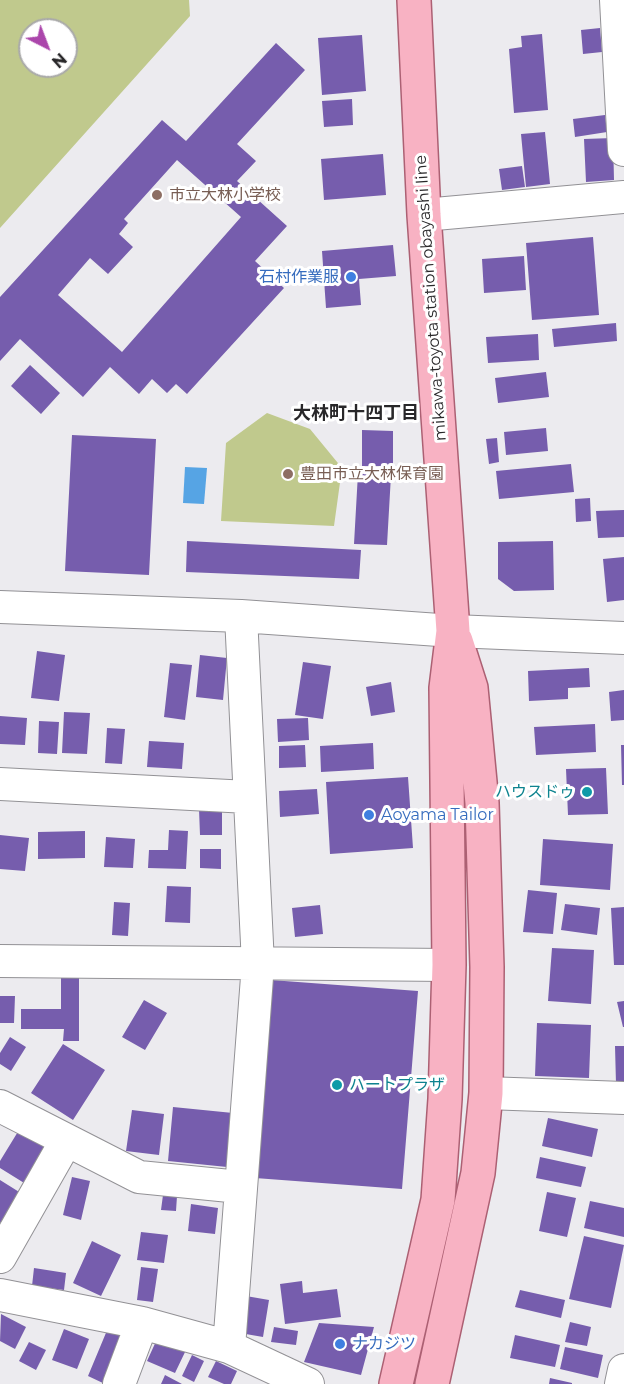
<!DOCTYPE html>
<meta charset="utf-8">
<style>
body{margin:0}
#map{position:relative;width:624px;height:1384px;overflow:hidden;background:#ecebef;font-family:Montserrat,sans-serif}
canvas{display:block}
.north{position:absolute;left:18px;top:18px;width:60px;height:60px;box-sizing:border-box;background:#fff;border:2px solid #a9a9a9;border-radius:50%;rotate:138deg;font-size:16px;font-weight:700;line-height:24px;text-align:center;color:#282729}
.north::after{content:'';display:block;margin:auto;width:21px;height:27px;background:#ab46ab;clip-path:polygon(50% 0,100% 100%,50% 72%,0 100%)}
</style>
<div id="map">
<canvas width="624" height="1384"></canvas>
<div class="north">N</div>
</div>
<script>
const g = document.querySelector('canvas').getContext('2d');
g.lineJoin = 'round';
function paint(path, color) {
  g.fillStyle = color;
  g.fill(path, 'evenodd');
}
function poly(rows) {
  const path = new Path2D();
  for (const r of rows) {
    path.moveTo(r[0], r[1]);
    for (let i = 2; i < r.length; i += 2) path.lineTo(r[i], r[i + 1]);
  }
  return path;
}
function stroke(path, color, width, dash) {
  g.strokeStyle = color;
  g.lineWidth = width;
  g.lineCap = dash ? 'butt' : 'round';
  g.setLineDash(dash || []);
  g.stroke(path);
}
function write(font, color, halo, rows, align = 'center') {
  g.font = font + ' Montserrat,"Noto Sans JP",sans-serif';
  g.lineWidth = 6;
  g.setLineDash([]);
  g.textBaseline = 'middle';
  g.strokeStyle = halo;
  g.fillStyle = color;
  for (const [text, x, y, turn = 0] of rows) {
    g.save();
    g.translate(x, y);
    g.rotate((+turn || 0) * Math.PI / 180);
    g.textAlign = isNaN(turn) ? turn : align;
    if (halo) g.strokeText(text, 0, 0);
    g.fillText(text, 0, 0);
    g.restore();
  }
}
paint(poly([
 [0,0,189,0,190,16,0,228],
 [30,30,66,30,66,66,30,66],
 [267,413,310,429,342,468,334,526,221,521,226,443]
]), '#c0c98d');
paint(poly([
 [185,467,207,468,204,504,183,503]
]), '#56a4e4');
paint(poly([
 [600,28,602,52,583,54,581,30],
 [542,34,548,110,514,113,509,49,522,47,521,36],
 [362,35,366,91,322,95,318,38],
 [276,43,305,70,237,144,256,161,237,181,287,226,255,261,284,288,187,394,176,384,167,393,152,379,139,394,110,367,83,397,20,339,0,361,0,297,162,120,186,141],
 [177,160,241,217,122,352,58,295,90,258,108,274,133,247,119,234,128,223,124,219],
 [352,99,353,125,324,127,322,101],
 [605,115,607,132,575,137,573,119],
 [545,132,550,184,526,187,521,134],
 [613,138,614,180,586,182,584,139],
 [383,154,386,195,324,200,321,159],
 [522,166,525,187,502,190,499,169],
 [593,237,599,315,532,320,526,243],
 [393,245,396,276,359,279,361,305,326,308,322,251],
 [524,256,526,290,484,293,482,259],
 [616,323,617,341,554,347,552,329],
 [538,334,539,360,488,363,486,337],
 [30,365,60,393,41,414,11,386],
 [546,372,549,397,498,403,495,378],
 [546,428,548,451,506,455,504,432],
 [362,430,393,431,393,466,362,466],
 [72,435,156,439,149,575,65,571],
 [497,438,499,462,489,464,486,439],
 [571,464,574,492,499,499,496,471],
 [358,473,391,475,387,545,354,544],
 [590,498,591,521,576,522,575,499],
 [624,510,624,537,598,538,596,511],
 [187,541,361,550,359,579,186,572],
 [553,541,554,590,514,591,498,579,498,542],
 [624,557,624,600,607,602,603,559],
 [37,651,65,655,59,701,31,698],
 [200,655,227,658,223,700,196,697],
 [303,662,331,666,323,719,295,715],
 [170,663,192,665,185,720,164,717],
 [589,668,590,687,568,688,568,699,529,701,528,671],
 [391,682,395,712,371,716,366,687],
 [624,690,624,720,611,721,609,692],
 [64,712,90,713,87,754,62,753],
 [0,716,27,718,25,745,0,744],
 [308,718,309,740,278,742,277,719],
 [39,721,59,722,57,754,38,753],
 [595,724,596,752,536,755,534,727],
 [107,728,125,729,122,764,105,763],
 [149,741,184,743,182,769,147,767],
 [373,743,374,769,321,772,320,746],
 [305,745,306,767,279,768,279,746],
 [621,745,624,745,624,785,622,785],
 [606,768,608,814,568,815,566,769],
 [408,777,413,848,330,854,326,782],
 [317,789,319,814,280,817,279,791],
 [199,809,222,809,222,835,200,835],
 [169,830,188,831,186,869,148,868,149,850,168,850],
 [85,831,85,858,38,859,38,832],
 [0,835,29,838,25,871,0,869],
 [106,837,135,839,133,868,104,867],
 [543,839,613,844,610,890,540,885],
 [200,849,221,849,221,869,200,868],
 [167,886,191,887,190,923,165,922],
 [528,890,557,893,553,934,523,932],
 [114,902,130,903,128,936,112,935],
 [565,904,600,908,597,935,561,930],
 [320,905,323,934,295,937,292,908],
 [624,907,624,965,614,965,611,908],
 [552,948,594,950,591,1004,548,1001],
 [61,976,79,976,79,1041,63,1041,64,1029,21,1029,21,1009,61,1009],
 [271,980,418,991,402,1189,255,1178],
 [0,996,15,996,14,1023,0,1023],
 [144,1000,167,1013,145,1050,122,1037],
 [624,1001,624,1027,623,1027,617,1002],
 [537,1023,591,1025,589,1078,535,1076],
 [10,1037,26,1047,11,1071,0,1064,0,1053],
 [63,1044,105,1070,73,1120,31,1093],
 [615,1046,624,1046,624,1084,616,1084],
 [173,1107,233,1113,227,1167,168,1161],
 [132,1110,164,1114,159,1155,126,1151],
 [548,1118,598,1129,592,1157,542,1146],
 [19,1130,51,1150,29,1186,0,1168,0,1161],
 [540,1157,586,1167,581,1187,536,1178],
 [72,1177,90,1181,81,1220,63,1215],
 [0,1180,24,1195,6,1225,0,1222],
 [547,1192,576,1198,567,1237,539,1231],
 [163,1195,177,1196,176,1211,161,1210],
 [590,1201,624,1208,624,1237,584,1228],
 [191,1204,218,1208,215,1234,188,1231],
 [141,1232,168,1235,164,1263,137,1260],
 [584,1236,624,1245,611,1308,569,1299],
 [92,1241,121,1255,101,1296,73,1283],
 [141,1267,158,1269,153,1302,137,1300],
 [34,1268,66,1273,64,1290,32,1286],
 [302,1281,303,1293,337,1289,341,1317,285,1324,280,1284],
 [520,1290,565,1300,561,1318,515,1307],
 [246,1296,269,1300,263,1337,240,1333],
 [1,1314,26,1327,15,1349,0,1341],
 [570,1322,591,1327,587,1346,565,1342],
 [319,1323,374,1327,361,1375,304,1362],
 [274,1327,298,1331,296,1345,271,1342],
 [108,1328,125,1335,105,1384,88,1376],
 [64,1329,89,1339,77,1369,52,1360],
 [515,1335,560,1345,555,1367,510,1358],
 [158,1337,186,1350,175,1373,147,1361],
 [29,1342,46,1350,36,1370,19,1361],
 [565,1347,603,1355,598,1378,560,1369],
 [192,1355,204,1361,194,1382,182,1376],
 [216,1361,237,1371,231,1384,224,1384,208,1377],
 [165,1375,182,1384,161,1384],
 [550,1378,572,1383,572,1384,549,1384]
]), '#765dad');
const minor = poly([
 [616,0,624,150],
 [424,215,624,197],
 [0,607,241,616,453,631,624,638],
 [0,784,248,797],
 [0,961,449,965],
 [486,1093,624,1098],
 [0,1106,139,1177,240,1187],
 [0,1257,66,1141],
 [0,1295,142,1323,229,1347,308,1384],
 [229,1347,258,964,241,616],
 [119,1384,142,1323],
 [621,1384,624,1370]
]);
const major = poly([
 [396,1384,438,1200,445,1099,449,965,446,688,453,631,424,215,414,0],
 [432,1384,478,1173,486,1093,487,967,482,803,471,688,456,641]
]);
stroke(minor, '#929195', 34);
stroke(major, '#ac6073', 36);
stroke(minor, '#fff', 32);
stroke(major, '#f8b2c3', 33);
for (const [x, y, r, color] of [
 [157,195,6,"#8d6e63"],
 [351,277,6,"#3f7fe0"],
 [288,474,6,"#8d6e63"],
 [587,792,6,"#0f9aa8"],
 [369,815,6,"#3f7fe0"],
 [337,1085,6,"#0f9aa8"],
 [340,1344,6,"#3f7fe0"]
]) {
  const dot = new Path2D();
  dot.arc(x, y, r, 0, 2 * Math.PI);
  g.fillStyle = color;
  g.fill(dot);
  stroke(dot, '#fff', 2);
}
write('16px', '#785e54', '#fff', [
 ["市立大林小学校",169,195],
 ["豊田市立大林保育園",300,474]
], 'left');
write('16px', '#366cbe', '#fff', [
 ["石村作業服",339,277,"right"],
 ["Aoyama Tailor",381,815],
 ["ナカジツ",352,1344]
], 'left');
write('16px', '#282729', '#fff', [
 ["mikawa-toyota station obayashi line",431,298,-94]
]);
write('16px', '#0d838f', '#fff', [
 ["ハウスドゥ",575,792],
 ["ハートプラザ",349,1085,"left"]
], 'right');
write('bold 18px', '#282729', '#fff', [
 ["大林町十四丁目",356,414]
]);
</script>
